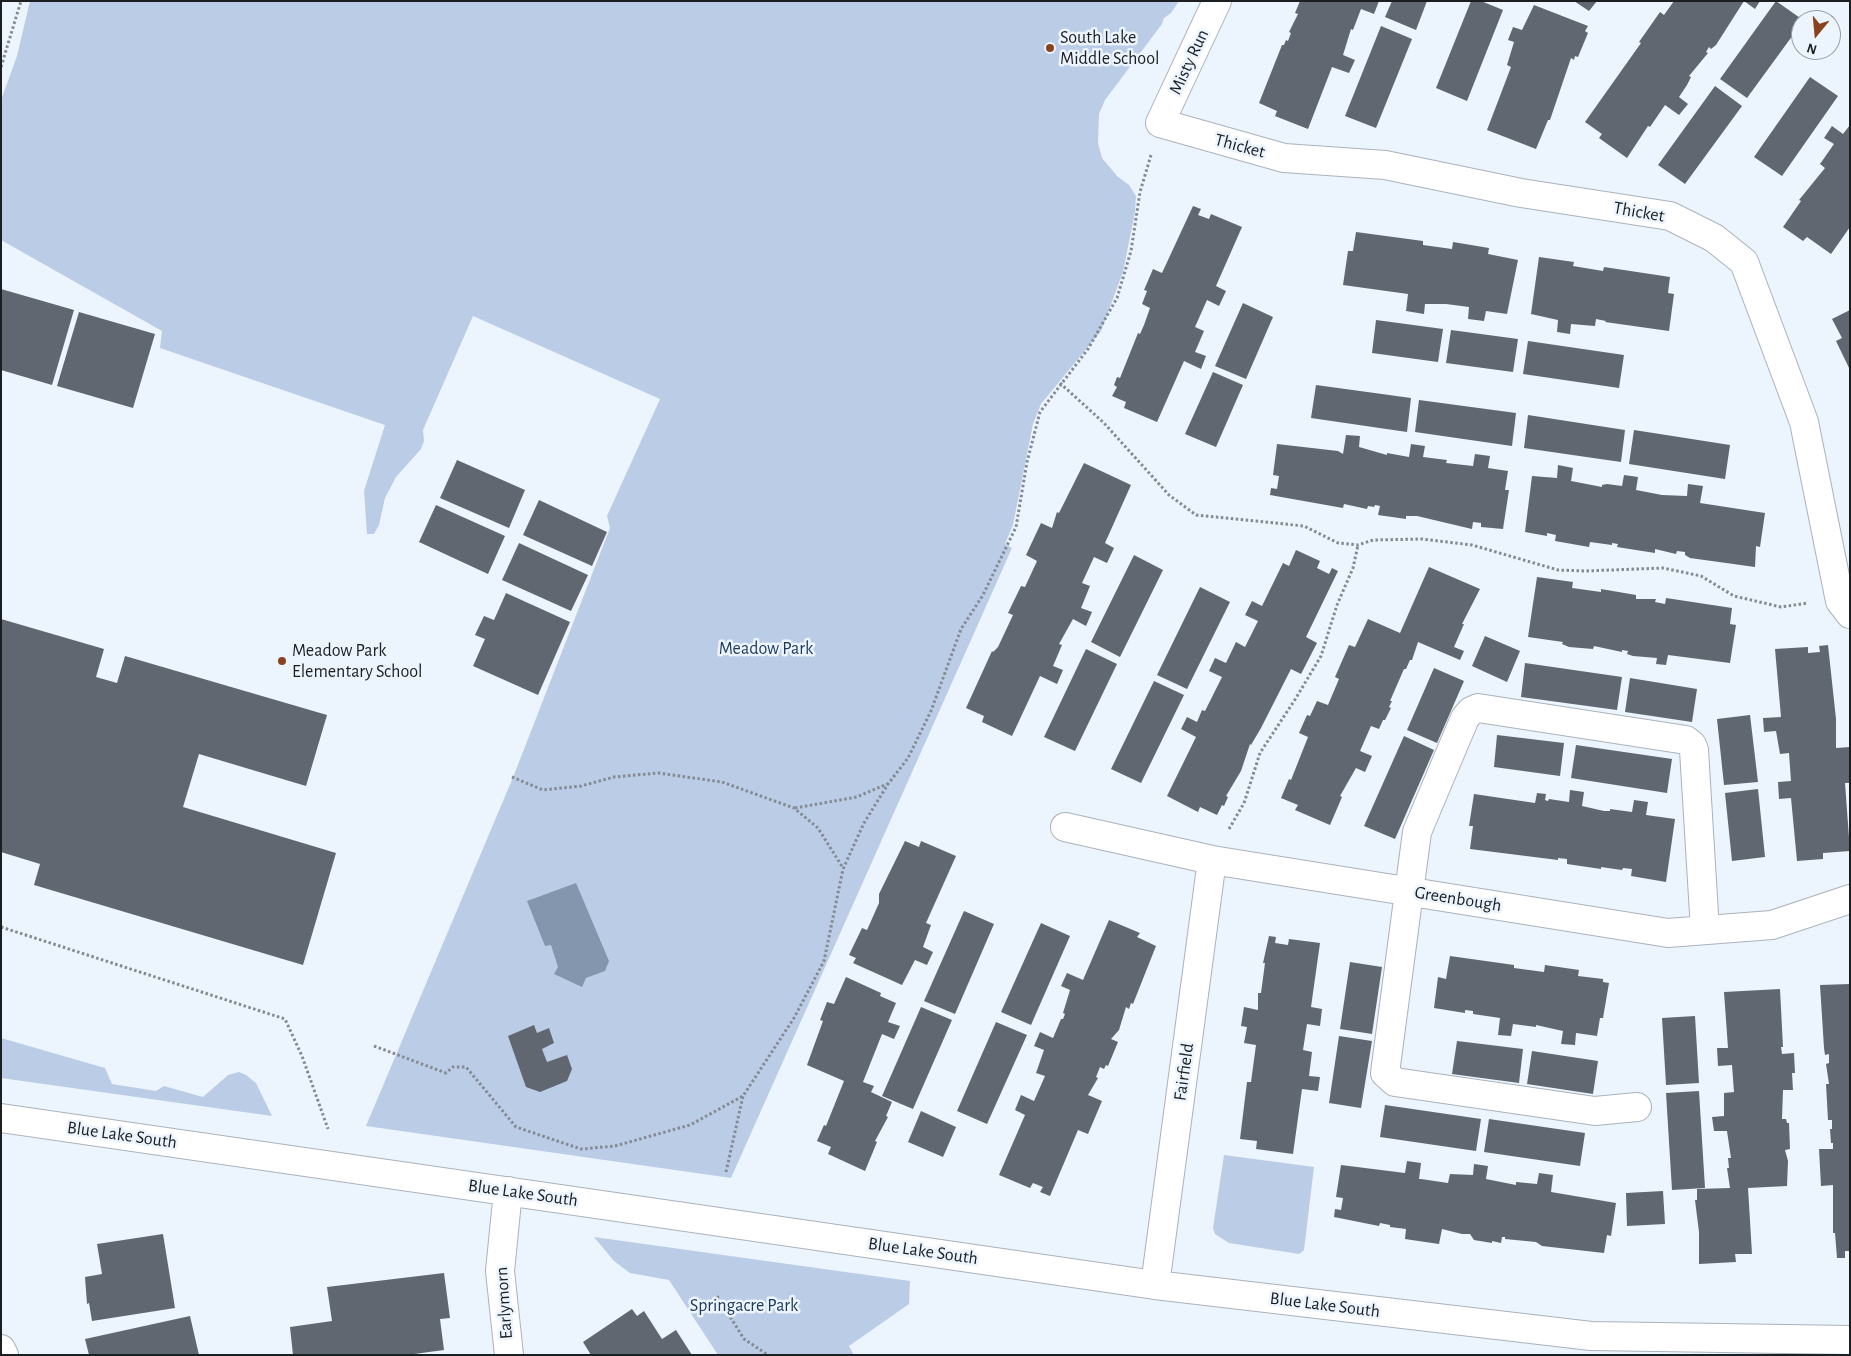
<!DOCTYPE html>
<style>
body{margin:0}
#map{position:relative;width:1851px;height:1356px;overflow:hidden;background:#ecf4fe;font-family:"Alegreya Sans",sans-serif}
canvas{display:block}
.frame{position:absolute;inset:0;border:2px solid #1c1f22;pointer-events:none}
.north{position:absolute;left:1791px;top:10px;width:50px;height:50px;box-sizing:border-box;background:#ecf4fe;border:1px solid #999fa6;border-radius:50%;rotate:197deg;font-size:14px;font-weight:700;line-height:20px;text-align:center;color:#1c1f22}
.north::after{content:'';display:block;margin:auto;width:18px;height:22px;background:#89421e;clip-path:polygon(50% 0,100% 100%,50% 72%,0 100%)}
</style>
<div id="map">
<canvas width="1851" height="1356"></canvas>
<div class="frame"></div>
<div class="north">N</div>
</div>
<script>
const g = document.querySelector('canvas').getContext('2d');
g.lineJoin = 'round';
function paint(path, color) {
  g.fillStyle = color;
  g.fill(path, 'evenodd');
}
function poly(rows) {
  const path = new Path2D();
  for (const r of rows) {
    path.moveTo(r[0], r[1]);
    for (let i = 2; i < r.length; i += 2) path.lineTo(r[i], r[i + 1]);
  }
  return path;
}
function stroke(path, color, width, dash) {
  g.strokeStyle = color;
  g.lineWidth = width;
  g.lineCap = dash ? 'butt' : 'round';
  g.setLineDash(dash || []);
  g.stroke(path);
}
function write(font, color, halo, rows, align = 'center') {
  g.font = font + ' "Alegreya Sans",sans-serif';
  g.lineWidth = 5;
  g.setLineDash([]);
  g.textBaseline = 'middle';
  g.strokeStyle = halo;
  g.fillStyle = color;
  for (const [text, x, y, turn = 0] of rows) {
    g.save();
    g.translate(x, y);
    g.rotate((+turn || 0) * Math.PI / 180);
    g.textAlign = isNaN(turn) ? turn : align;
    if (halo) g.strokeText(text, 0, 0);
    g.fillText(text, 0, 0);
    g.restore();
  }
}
paint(poly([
 [30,1,1179,1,1171,13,1164,18,1162,24,1105,100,1099,114,1098,143,1102,158,1118,177,1129,185,1136,196,1135,212,1123,272,1101,331,1041,404,1033,424,1013,525,1005,544,1012,548,731,1178,366,1126,514,775,610,528,607,516,660,399,473,316,423,430,424,441,421,449,396,477,385,498,379,525,374,534,367,534,364,491,385,425,160,348,162,331,1,240,1,100,17,56],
 [1,1038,105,1068,112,1084,156,1091,164,1086,203,1097,228,1075,239,1072,246,1075,256,1083,272,1116,1,1078],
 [1224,1155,1314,1167,1304,1250,1299,1254,1229,1243,1215,1234,1213,1228],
 [594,1237,910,1281,909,1304,849,1346,854,1355,718,1355,669,1280,630,1273,614,1261]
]), '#bbcde6');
paint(poly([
 [576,883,609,961,605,971,586,978,582,987,554,974,558,967,551,945,545,946,527,901]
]), '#8496ad');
paint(poly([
 [1300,1,1379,1,1374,14,1361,9,1353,30,1351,29,1343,55,1355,60,1349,73,1332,67,1308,129,1275,116,1277,111,1259,103,1282,45,1284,45,1286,40,1288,41,1291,33,1289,32,1298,14,1295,13],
 [1392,1,1427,1,1416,30,1385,17],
 [1471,1,1481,1,1503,10,1467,101,1436,88],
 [1574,1,1597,1,1589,11],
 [1674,1,1760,1,1755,9,1744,1,1716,45,1711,49,1709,47,1706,52,1708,53,1689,76,1691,77,1687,85,1679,97,1688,104,1679,115,1665,105,1650,127,1648,126,1627,158,1599,138,1602,134,1585,122,1641,43,1639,42,1660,12,1664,15],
 [1776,1,1803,20,1801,20,1801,24,1747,98,1720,79],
 [1534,5,1588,26,1585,31,1588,33,1578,57,1575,56,1574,60,1571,58,1550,120,1548,120,1536,149,1487,130,1511,67,1507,65,1514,42,1508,40,1513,27,1522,30],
 [1381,26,1412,39,1376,128,1345,116],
 [1810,77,1838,96,1782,176,1754,157],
 [1715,86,1742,106,1685,184,1658,165],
 [1850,125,1850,227,1831,254,1807,237,1803,241,1783,227,1801,201,1799,200,1825,168,1820,164,1834,144,1824,138,1832,126,1843,134],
 [1193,206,1201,209,1198,215,1209,219,1211,214,1242,227,1216,286,1226,291,1219,306,1207,300,1195,327,1204,331,1195,352,1206,356,1201,369,1184,361,1157,422,1124,408,1126,402,1112,396,1117,387,1114,385,1117,377,1120,378,1138,333,1140,334,1144,325,1150,308,1142,304,1147,291,1144,290,1153,269,1162,273],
 [1356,232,1423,241,1423,245,1452,249,1453,242,1489,248,1488,254,1518,260,1507,314,1486,311,1484,321,1468,319,1469,307,1446,304,1425,304,1424,314,1406,311,1408,294,1343,285,1348,251,1353,251],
 [1539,257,1574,262,1573,266,1603,271,1604,267,1670,277,1668,293,1674,294,1669,331,1605,322,1606,321,1596,319,1595,326,1571,324,1570,334,1557,332,1558,320,1531,314],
 [1,289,74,310,52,385,1,370],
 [1243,303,1273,317,1246,379,1215,366],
 [1850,310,1850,370,1836,341,1842,338,1832,319],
 [79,312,155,334,133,408,57,386],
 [1376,320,1443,329,1438,362,1372,353],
 [1451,330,1518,339,1513,372,1446,363],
 [1528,341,1624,355,1619,388,1523,374],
 [1213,372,1243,385,1216,447,1185,434],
 [1316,385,1411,398,1407,432,1311,418],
 [1419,400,1516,413,1512,446,1415,432],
 [1528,415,1625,430,1621,462,1524,448],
 [1634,430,1730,445,1725,479,1629,464],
 [1346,435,1360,436,1359,447,1387,455,1387,453,1409,457,1411,444,1425,446,1423,457,1447,460,1446,463,1473,466,1475,454,1490,456,1488,468,1508,471,1505,490,1509,490,1503,529,1481,527,1481,523,1473,522,1472,529,1417,516,1406,516,1406,519,1378,515,1380,506,1375,505,1374,507,1368,506,1367,509,1344,504,1343,508,1270,495,1271,488,1277,489,1279,476,1273,475,1277,444,1338,451,1343,454],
 [457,460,525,490,509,528,440,498],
 [1084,463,1131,485,1105,543,1114,548,1107,563,1094,557,1082,583,1090,586,1081,608,1092,612,1086,626,1073,619,1059,644,1062,645,1053,666,1063,670,1057,684,1040,676,1012,736,982,722,984,716,966,708,992,651,993,652,998,647,1013,615,1008,613,1021,586,1025,587,1037,561,1026,555,1041,523,1052,528,1057,512,1059,513],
 [1558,465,1573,468,1571,481,1602,487,1602,485,1607,484,1622,486,1624,475,1638,477,1636,490,1662,495,1687,496,1688,484,1703,486,1700,503,1765,513,1760,547,1756,546,1755,567,1690,558,1685,555,1685,552,1677,551,1676,554,1655,549,1655,553,1617,547,1618,544,1612,543,1612,545,1590,542,1589,547,1555,541,1556,535,1547,533,1547,536,1525,532,1532,476,1557,478],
 [539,500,607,532,592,566,523,535],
 [436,505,505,536,488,574,419,542],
 [519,543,588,575,571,611,502,580],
 [1296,550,1320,561,1317,568,1329,574,1332,568,1338,571,1306,637,1317,643,1301,674,1291,669,1261,728,1251,745,1250,744,1241,771,1226,796,1228,797,1224,806,1222,805,1217,815,1200,807,1198,812,1167,796,1196,737,1181,729,1187,717,1197,722,1202,710,1205,711,1222,677,1209,671,1215,658,1226,663,1236,642,1245,647,1258,621,1245,615,1252,601,1262,606,1283,563,1289,566],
 [1134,555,1163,570,1120,657,1091,642],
 [1429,567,1480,589,1462,624,1464,624,1454,647,1464,651,1460,660,1418,642,1412,660,1410,660,1406,669,1404,669,1390,701,1392,701,1389,707,1391,708,1385,720,1383,720,1379,729,1371,726,1360,751,1372,756,1365,772,1356,768,1340,796,1342,797,1330,825,1295,810,1298,805,1281,798,1289,779,1291,780,1308,737,1299,733,1307,715,1310,716,1317,701,1328,705,1339,679,1335,677,1349,645,1355,647,1368,619,1400,633],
 [1537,577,1573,582,1572,588,1601,592,1601,589,1636,595,1636,599,1656,599,1655,602,1665,604,1666,598,1732,608,1730,624,1736,625,1730,663,1668,655,1666,665,1656,664,1657,658,1633,656,1627,654,1628,651,1622,650,1622,652,1594,646,1593,649,1569,647,1562,644,1563,642,1528,637],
 [1200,587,1230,602,1187,689,1157,675],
 [506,593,570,622,538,695,473,666,485,639,475,635,484,616,494,620],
 [1,619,104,649,96,677,117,683,125,656,327,715,306,786,199,754,183,807,336,853,303,965,34,885,40,864,1,852],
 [1485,636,1520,651,1507,682,1472,666],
 [1828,645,1836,719,1836,748,1850,747,1850,783,1845,783,1850,851,1823,853,1823,859,1797,861,1791,798,1779,799,1778,782,1791,781,1789,753,1780,754,1776,731,1764,732,1763,718,1781,717,1775,649,1808,647,1808,653,1820,652,1819,646],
 [1086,649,1117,664,1075,751,1044,737],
 [1525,663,1622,677,1617,710,1521,697],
 [1434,668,1464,681,1437,743,1407,730],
 [1630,678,1697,689,1692,722,1625,712],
 [1154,681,1184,695,1141,783,1111,769],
 [1750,715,1758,782,1724,785,1717,719],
 [1497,735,1564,743,1560,776,1494,767],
 [1404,736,1434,750,1395,839,1364,826],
 [1576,745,1672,759,1667,793,1571,778],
 [1758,789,1765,857,1732,861,1725,793],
 [1570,790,1584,792,1582,806,1604,811,1610,811,1610,809,1632,812,1634,800,1648,802,1646,815,1675,819,1666,882,1631,876,1632,869,1623,868,1622,870,1601,867,1601,869,1567,864,1567,859,1558,858,1558,860,1470,849,1473,826,1469,826,1474,794,1535,803,1537,793,1546,794,1545,800,1548,801,1549,799,1569,802],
 [905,841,919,847,921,841,956,856,926,923,931,925,923,947,933,952,927,965,915,960,902,985,853,963,856,958,849,955,862,928,867,930,879,903,879,894],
 [964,911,994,924,955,1014,924,1001],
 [1109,920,1140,933,1137,937,1156,946,1133,1004,1131,1003,1129,1009,1126,1007,1119,1030,1111,1039,1118,1042,1108,1066,1106,1065,1104,1069,1100,1067,1096,1077,1098,1078,1088,1095,1102,1101,1088,1134,1078,1130,1050,1196,1040,1192,1043,1187,1033,1183,1030,1188,999,1175,1025,1115,1015,1110,1021,1095,1034,1101,1045,1076,1036,1073,1044,1050,1034,1046,1040,1032,1053,1038,1061,1019,1063,1019,1065,1014,1063,1013,1070,990,1061,986,1067,973,1083,980],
 [1041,923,1070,936,1031,1025,1001,1012],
 [1269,936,1276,937,1275,943,1288,945,1289,939,1320,943,1311,1007,1322,1009,1320,1026,1307,1024,1303,1050,1312,1052,1309,1076,1320,1077,1318,1091,1302,1089,1293,1154,1256,1149,1257,1141,1240,1139,1247,1082,1251,1082,1256,1045,1244,1043,1247,1027,1241,1026,1244,1007,1258,1010,1258,993,1261,993,1265,963,1263,963],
 [1450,956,1514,965,1514,968,1544,972,1545,965,1579,970,1578,976,1603,979,1603,982,1609,983,1603,1018,1600,1018,1597,1036,1576,1033,1575,1045,1561,1044,1563,1031,1536,1025,1536,1027,1513,1024,1511,1036,1498,1035,1500,1018,1473,1014,1473,1011,1465,1010,1465,1013,1434,1008,1438,977,1446,979],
 [1350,962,1382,967,1372,1034,1340,1029],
 [846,977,881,993,880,996,896,1003,888,1022,900,1026,894,1039,882,1034,863,1082,874,1086,871,1092,892,1102,886,1116,888,1117,875,1141,877,1142,865,1171,828,1154,831,1147,817,1141,824,1125,826,1126,844,1081,807,1065,823,1021,820,1020,827,1002,834,1004],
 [1850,984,1850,1251,1845,1251,1845,1258,1837,1258,1835,1233,1833,1233,1833,1185,1821,1186,1819,1149,1833,1149,1833,1143,1831,1143,1830,1129,1832,1129,1832,1120,1828,1120,1826,1084,1829,1084,1826,1064,1829,1063,1829,1054,1825,1055,1824,1048,1820,985],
 [1780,989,1783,1047,1781,1047,1782,1054,1794,1053,1795,1073,1792,1073,1793,1090,1783,1090,1782,1119,1786,1119,1787,1123,1789,1123,1790,1149,1785,1150,1788,1161,1787,1186,1748,1188,1752,1254,1735,1254,1736,1262,1699,1264,1699,1232,1695,1200,1697,1200,1697,1189,1730,1188,1727,1168,1729,1168,1728,1158,1731,1158,1727,1131,1714,1131,1712,1117,1724,1116,1724,1093,1734,1092,1732,1065,1718,1066,1717,1048,1728,1048,1724,992],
 [921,1007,952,1020,913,1109,882,1096],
 [1695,1016,1699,1083,1666,1085,1662,1018],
 [996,1022,1027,1035,987,1124,957,1111],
 [534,1025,537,1033,549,1028,554,1043,542,1049,547,1062,567,1055,572,1069,567,1081,540,1092,526,1087,508,1036],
 [1339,1036,1372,1041,1361,1108,1329,1103],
 [1457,1041,1523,1049,1519,1083,1452,1074],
 [1532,1051,1598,1061,1593,1094,1527,1084],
 [1699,1091,1705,1188,1672,1190,1666,1093],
 [1385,1105,1481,1119,1476,1151,1380,1137],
 [921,1111,956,1127,943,1157,908,1142],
 [1489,1119,1585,1133,1580,1166,1484,1152],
 [1407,1161,1421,1163,1419,1179,1421,1179,1448,1183,1450,1174,1473,1175,1474,1164,1488,1166,1486,1179,1516,1185,1516,1182,1537,1184,1539,1173,1553,1175,1551,1192,1616,1203,1611,1236,1607,1235,1604,1253,1542,1246,1536,1242,1505,1239,1505,1237,1502,1237,1501,1243,1492,1241,1492,1243,1474,1240,1470,1234,1462,1234,1442,1229,1439,1244,1405,1239,1406,1229,1390,1227,1390,1225,1380,1223,1379,1226,1334,1217,1335,1209,1341,1210,1343,1198,1336,1197,1341,1165,1405,1173],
 [1663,1191,1665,1224,1627,1226,1626,1193],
 [163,1234,175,1308,92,1321,89,1303,87,1304,85,1277,102,1274,97,1244],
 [444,1273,450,1318,440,1319,444,1350,407,1355,293,1355,290,1327,332,1321,327,1287],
 [632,1309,637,1316,644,1311,662,1339,676,1330,692,1355,591,1355,583,1342],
 [190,1316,199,1355,89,1355,85,1339]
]), '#616770');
const minor = poly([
 [1217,1,1160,123,1284,158,1385,165,1521,193,1670,216,1714,238,1744,262,1804,422,1840,601,1850,614],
 [1065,827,1212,860,1668,933,1772,925,1850,899],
 [1637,1107,1595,1111,1395,1082,1385,1073,1417,832,1465,718,1471,711,1478,708,1686,740,1692,745,1694,750,1705,930],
 [1,1118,1155,1285,1591,1336,1850,1340],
 [508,1191,500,1271,509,1355],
 [1155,1285,1212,860],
 [1,1349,4,1355]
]);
stroke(minor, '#aab2bb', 30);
stroke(poly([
 [1,67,21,1],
 [1060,383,1104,423,1169,495,1196,515,1304,526,1338,543,1358,545,1373,540,1422,539,1472,545,1558,570,1585,571,1663,568,1701,576,1734,596,1781,607,1808,603],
 [512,777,543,790,581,786,614,777,658,773,722,782,794,808,818,828,843,868],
 [795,808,857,797,887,784],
 [1229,829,1244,803,1260,753,1296,698,1321,656,1337,605,1353,568,1358,545],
 [1,927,285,1019,302,1056,328,1129],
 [374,1046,446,1073,453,1067,466,1067,516,1127,581,1149,615,1146,690,1125,743,1096,794,1018,824,961,843,869,864,823,888,784,908,758,931,711,961,629,983,595,1016,527,1027,462,1040,412,1088,349,1117,298,1131,251,1140,192,1151,155],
 [726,1172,743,1096],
 [717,1296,744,1339,768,1355]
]), '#848a91', 3, [2.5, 2.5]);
stroke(minor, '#fff', 28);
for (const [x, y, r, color] of [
 [1050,48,5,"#89421e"],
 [282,661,5,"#89421e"]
]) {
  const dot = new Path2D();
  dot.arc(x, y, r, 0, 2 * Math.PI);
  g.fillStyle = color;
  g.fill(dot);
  stroke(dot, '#ecf4fe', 2);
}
write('18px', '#1c1f22', '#ecf4fe', [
 ["South Lake",1060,38],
 ["Middle School",1060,59],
 ["Meadow Park",292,651],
 ["Elementary School",292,672]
], 'left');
write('18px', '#1c1f22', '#ecf4fe', [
 ["Misty Run",1189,62,-65],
 ["Thicket",1240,146,15],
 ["Thicket",1639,212,10],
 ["Greenbough",1458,899,9],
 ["Fairfield",1184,1072,-82],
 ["Blue Lake South",122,1135,8],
 ["Blue Lake South",523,1193,8],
 ["Blue Lake South",923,1251,8],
 ["Earlymorn",504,1303,-94],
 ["Blue Lake South",1325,1305,7]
]);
write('18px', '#1c385a', '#ecf4fe', [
 ["Meadow Park",766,649],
 ["Springacre Park",744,1306]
]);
</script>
